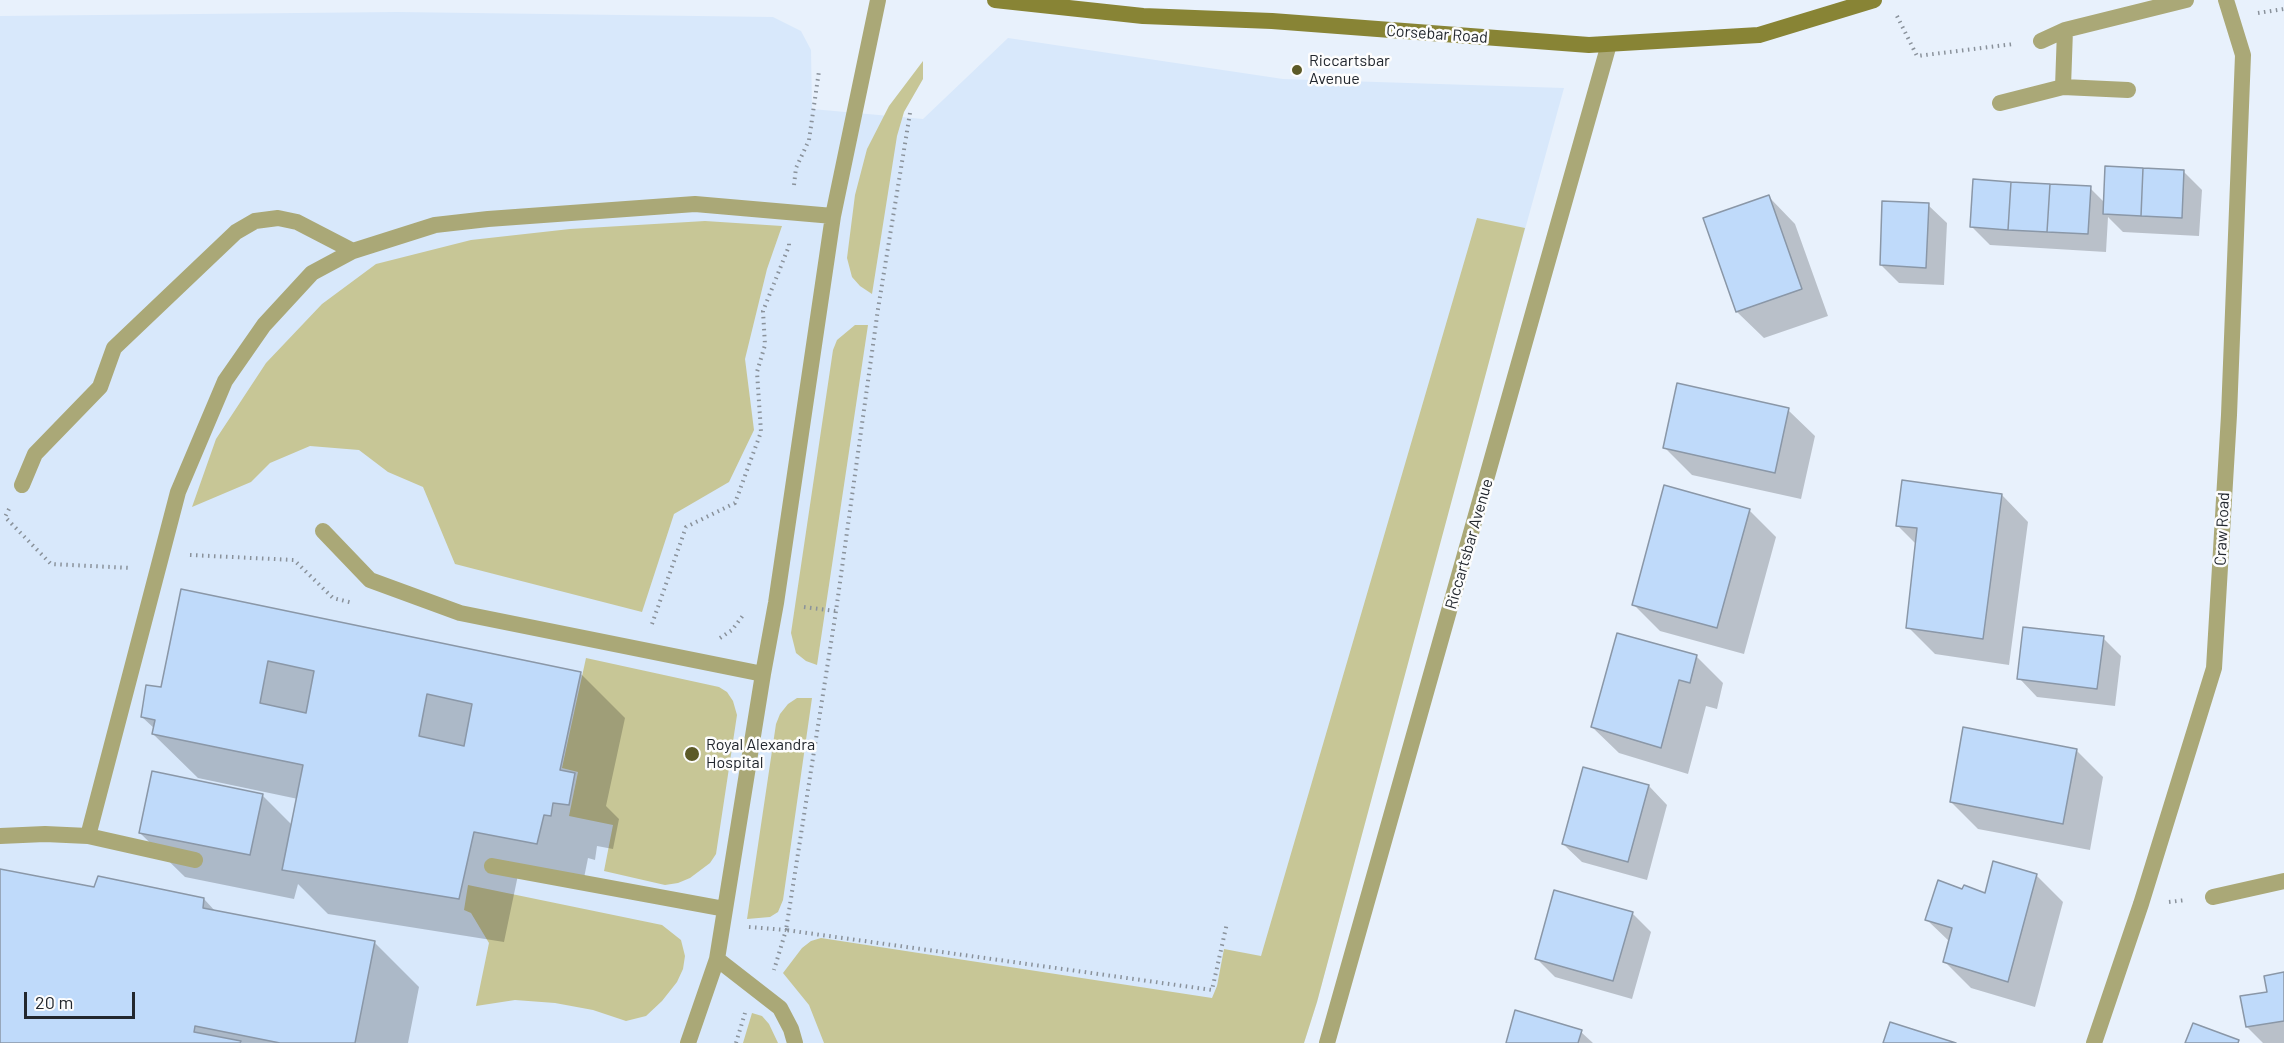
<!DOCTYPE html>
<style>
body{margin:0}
#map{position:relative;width:2284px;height:1043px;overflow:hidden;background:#e8f1fc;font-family:Barlow,sans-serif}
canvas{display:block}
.scale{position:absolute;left:24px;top:992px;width:111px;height:27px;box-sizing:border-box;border:3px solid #22272e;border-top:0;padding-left:8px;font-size:18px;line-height:21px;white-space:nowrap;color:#22272e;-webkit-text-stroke:4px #fdfdfd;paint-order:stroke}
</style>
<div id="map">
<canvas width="2284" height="1043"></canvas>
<div class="scale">20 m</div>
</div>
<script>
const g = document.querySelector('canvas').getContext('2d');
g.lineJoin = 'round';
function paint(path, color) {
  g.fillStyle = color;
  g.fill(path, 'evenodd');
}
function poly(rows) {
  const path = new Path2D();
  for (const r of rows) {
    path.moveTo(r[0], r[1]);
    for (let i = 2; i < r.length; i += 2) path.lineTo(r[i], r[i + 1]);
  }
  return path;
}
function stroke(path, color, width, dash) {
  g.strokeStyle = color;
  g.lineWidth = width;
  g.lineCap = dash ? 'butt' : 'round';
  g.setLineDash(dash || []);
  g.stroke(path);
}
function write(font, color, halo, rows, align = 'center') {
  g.font = font + ' Barlow,sans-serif';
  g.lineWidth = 5;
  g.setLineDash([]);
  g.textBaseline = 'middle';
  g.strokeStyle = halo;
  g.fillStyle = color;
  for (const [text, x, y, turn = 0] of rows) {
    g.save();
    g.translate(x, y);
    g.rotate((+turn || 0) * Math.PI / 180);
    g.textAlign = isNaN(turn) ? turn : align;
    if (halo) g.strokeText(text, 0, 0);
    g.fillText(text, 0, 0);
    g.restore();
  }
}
paint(poly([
 [397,12,773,17,801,31,811,50,812,109,923,119,1008,38,1283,79,1564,88,1449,505,1317,1002,1304,1043,0,1043,0,16]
]), '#d8e8fb');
paint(poly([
 [923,61,923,79,904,112,897,136,872,294,860,286,852,277,847,258,855,195,867,149,889,106],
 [1477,218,1525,228,1317,1002,1304,1043,824,1043,809,1005,783,973,802,948,811,941,821,938,1212,998,1217,986,1224,949,1261,956],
 [705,221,782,226,767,269,745,359,754,430,729,482,674,514,642,612,455,564,423,487,388,472,359,450,310,446,270,463,251,482,192,507,216,439,266,363,322,304,376,264,471,240,570,229],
 [855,325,868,325,817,665,806,661,796,653,791,633,833,350,837,340],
 [586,658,719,687,727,692,733,701,737,715,716,854,710,863,690,878,678,883,665,885,604,871,613,825,569,816,578,772,562,768],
 [797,698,812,698,783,900,778,912,770,917,747,919,776,724,780,714,788,704],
 [468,885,662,925,681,940,685,956,683,969,677,982,662,1001,646,1016,626,1021,593,1010,555,1003,515,1000,476,1006,489,943,471,913,464,910],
 [752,1013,762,1016,769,1024,778,1043,743,1043]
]), '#c7c696');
paint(poly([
 [2183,171,2202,190,2199,236,2123,232,2108,217,2106,252,1990,245,1972,227,2090,188,2105,203],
 [1769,197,1795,224,1828,316,1764,338,1737,312],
 [1928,205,1947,223,1944,285,1899,283,1881,265],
 [1788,410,1815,436,1801,499,1692,475,1665,448],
 [2002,495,2028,522,2009,665,1935,654,1908,627,1917,545,1897,525],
 [1749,510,1776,537,1744,654,1660,631,1633,604],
 [182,591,580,673,625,718,606,806,619,819,613,849,597,846,595,860,588,858,582,888,518,875,504,942,328,914,298,884,294,899,185,877,140,833,262,795,292,825,298,799,198,778,153,734,155,729,142,717,162,689],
 [2103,638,2121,656,2115,706,2037,697,2019,678],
 [1696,656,1723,683,1717,709,1706,706,1688,774,1619,753,1592,727],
 [2076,750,2103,777,2090,850,1978,829,1951,802],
 [1649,786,1667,805,1647,880,1582,862,1563,844],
 [0,870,96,889,204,899,216,912,375,943,419,987,408,1043,0,1043],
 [2036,875,2063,902,2035,1007,1971,988,1944,961,1950,942,1927,920],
 [1632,913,1651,932,1632,999,1555,977,1536,958],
 [2284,974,2284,1043,2263,1043,2247,1027],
 [1581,1032,1593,1043,1507,1043]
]), '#0003');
const building = poly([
 [2105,166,2143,168,2141,216,2103,214,2105,166],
 [2143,168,2184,170,2182,218,2141,216,2143,168],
 [1973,179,2011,182,2008,230,1970,227,1973,179],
 [2011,182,2050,184,2047,232,2008,230,2011,182],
 [2050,184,2091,186,2088,234,2047,232,2050,184],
 [1769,195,1802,289,1736,312,1703,218,1769,195],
 [1882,201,1929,203,1926,268,1880,265,1882,201],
 [1677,383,1789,408,1775,473,1663,448,1677,383],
 [1902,480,2002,494,1983,639,1906,628,1917,528,1896,526,1902,480],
 [1664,485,1750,509,1717,628,1632,605,1664,485],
 [181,589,581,672,560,770,575,773,569,805,553,803,551,816,544,815,537,844,474,832,459,899,282,870,303,765,152,734,155,720,141,717,146,685,161,687,181,589],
 [268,661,314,671,306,713,260,703,268,661],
 [427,694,472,704,464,746,419,736,427,694],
 [2023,627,2104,636,2097,689,2017,679,2023,627],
 [1617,633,1697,655,1690,683,1679,680,1661,748,1591,727,1617,633],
 [1963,727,2077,749,2063,824,1950,802,1963,727],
 [1583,767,1649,785,1628,862,1562,844,1583,767],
 [152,771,263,794,250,855,139,833,152,771],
 [1993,861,2037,874,2008,982,1943,962,1952,928,1925,920,1938,880,1962,889,1964,885,1985,893,1993,861],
 [0,869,94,887,98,876,204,898,203,908,375,941,355,1043,280,1043,195,1026,194,1032,241,1041,240,1043,0,1043,0,869],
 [1554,890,1633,912,1613,981,1535,959,1554,890],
 [2284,972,2284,1021,2246,1027,2240,996,2267,992,2264,976,2284,972],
 [1515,1010,1582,1030,1578,1043,1506,1043,1515,1010],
 [1890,1022,1956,1043,1883,1043,1890,1022],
 [2193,1023,2239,1040,2238,1043,2185,1043,2193,1023]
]);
paint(building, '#bfdafa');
stroke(building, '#8a97a7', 1.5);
stroke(poly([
 [2258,13,2284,9],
 [1897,16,1917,56,2014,44],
 [910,113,878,309,836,611,786,930,1212,990,1227,923],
 [794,185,796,168,809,140,819,71],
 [9,509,5,517,51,564,131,568],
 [190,555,294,560,333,598,353,603],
 [804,607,836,611],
 [652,624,686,527,735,503,761,432,757,372,765,345,763,311,789,246,789,240],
 [720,638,732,630,744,614],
 [2169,902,2186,900],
 [749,927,786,930,774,970],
 [736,1043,745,1013]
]), '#8a929b', 4, [1.5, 4.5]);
stroke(poly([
 [22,485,35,454,100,387,114,348,236,232,255,221,278,218,297,222,353,251],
 [323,531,370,580,460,613,763,674],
 [0,836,45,834,88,836],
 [195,860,88,836,178,492,225,381,264,325,312,273,353,251,435,225,488,219,695,204,833,216],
 [492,866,725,909],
 [717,959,780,1008,791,1029,795,1043],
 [688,1043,717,959,763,674,776,603,833,216,878,0]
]), '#aaa877', 16);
stroke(poly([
 [2065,30,2063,87,2128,90],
 [2041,41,2065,30,2186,0],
 [2000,103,2063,87],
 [2213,897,2284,881],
 [1327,1043,1609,44],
 [2094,1043,2141,904,2214,668,2229,415,2243,55,2226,0]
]), '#aaa877', 16);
stroke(poly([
 [995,0,1143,16,1272,21,1589,45,1759,35,1874,0]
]), '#888435', 16);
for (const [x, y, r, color] of [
 [1297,70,6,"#5c5a27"],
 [692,754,8,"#5c5a27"]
]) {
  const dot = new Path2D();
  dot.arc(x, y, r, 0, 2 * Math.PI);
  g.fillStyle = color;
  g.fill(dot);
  stroke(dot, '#fdfdfd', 2);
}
write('16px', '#22272e', '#fdfdfd', [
 ["Corsebar Road",1437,34,4],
 ["Craw Road",2222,529,-87],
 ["Riccartsbar Avenue",1469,544,-74]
]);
write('16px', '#22272e', '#fdfdfd', [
 ["Riccartsbar",1309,61],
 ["Avenue",1309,79],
 ["Royal Alexandra",706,745],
 ["Hospital",706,763]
], 'left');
</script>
